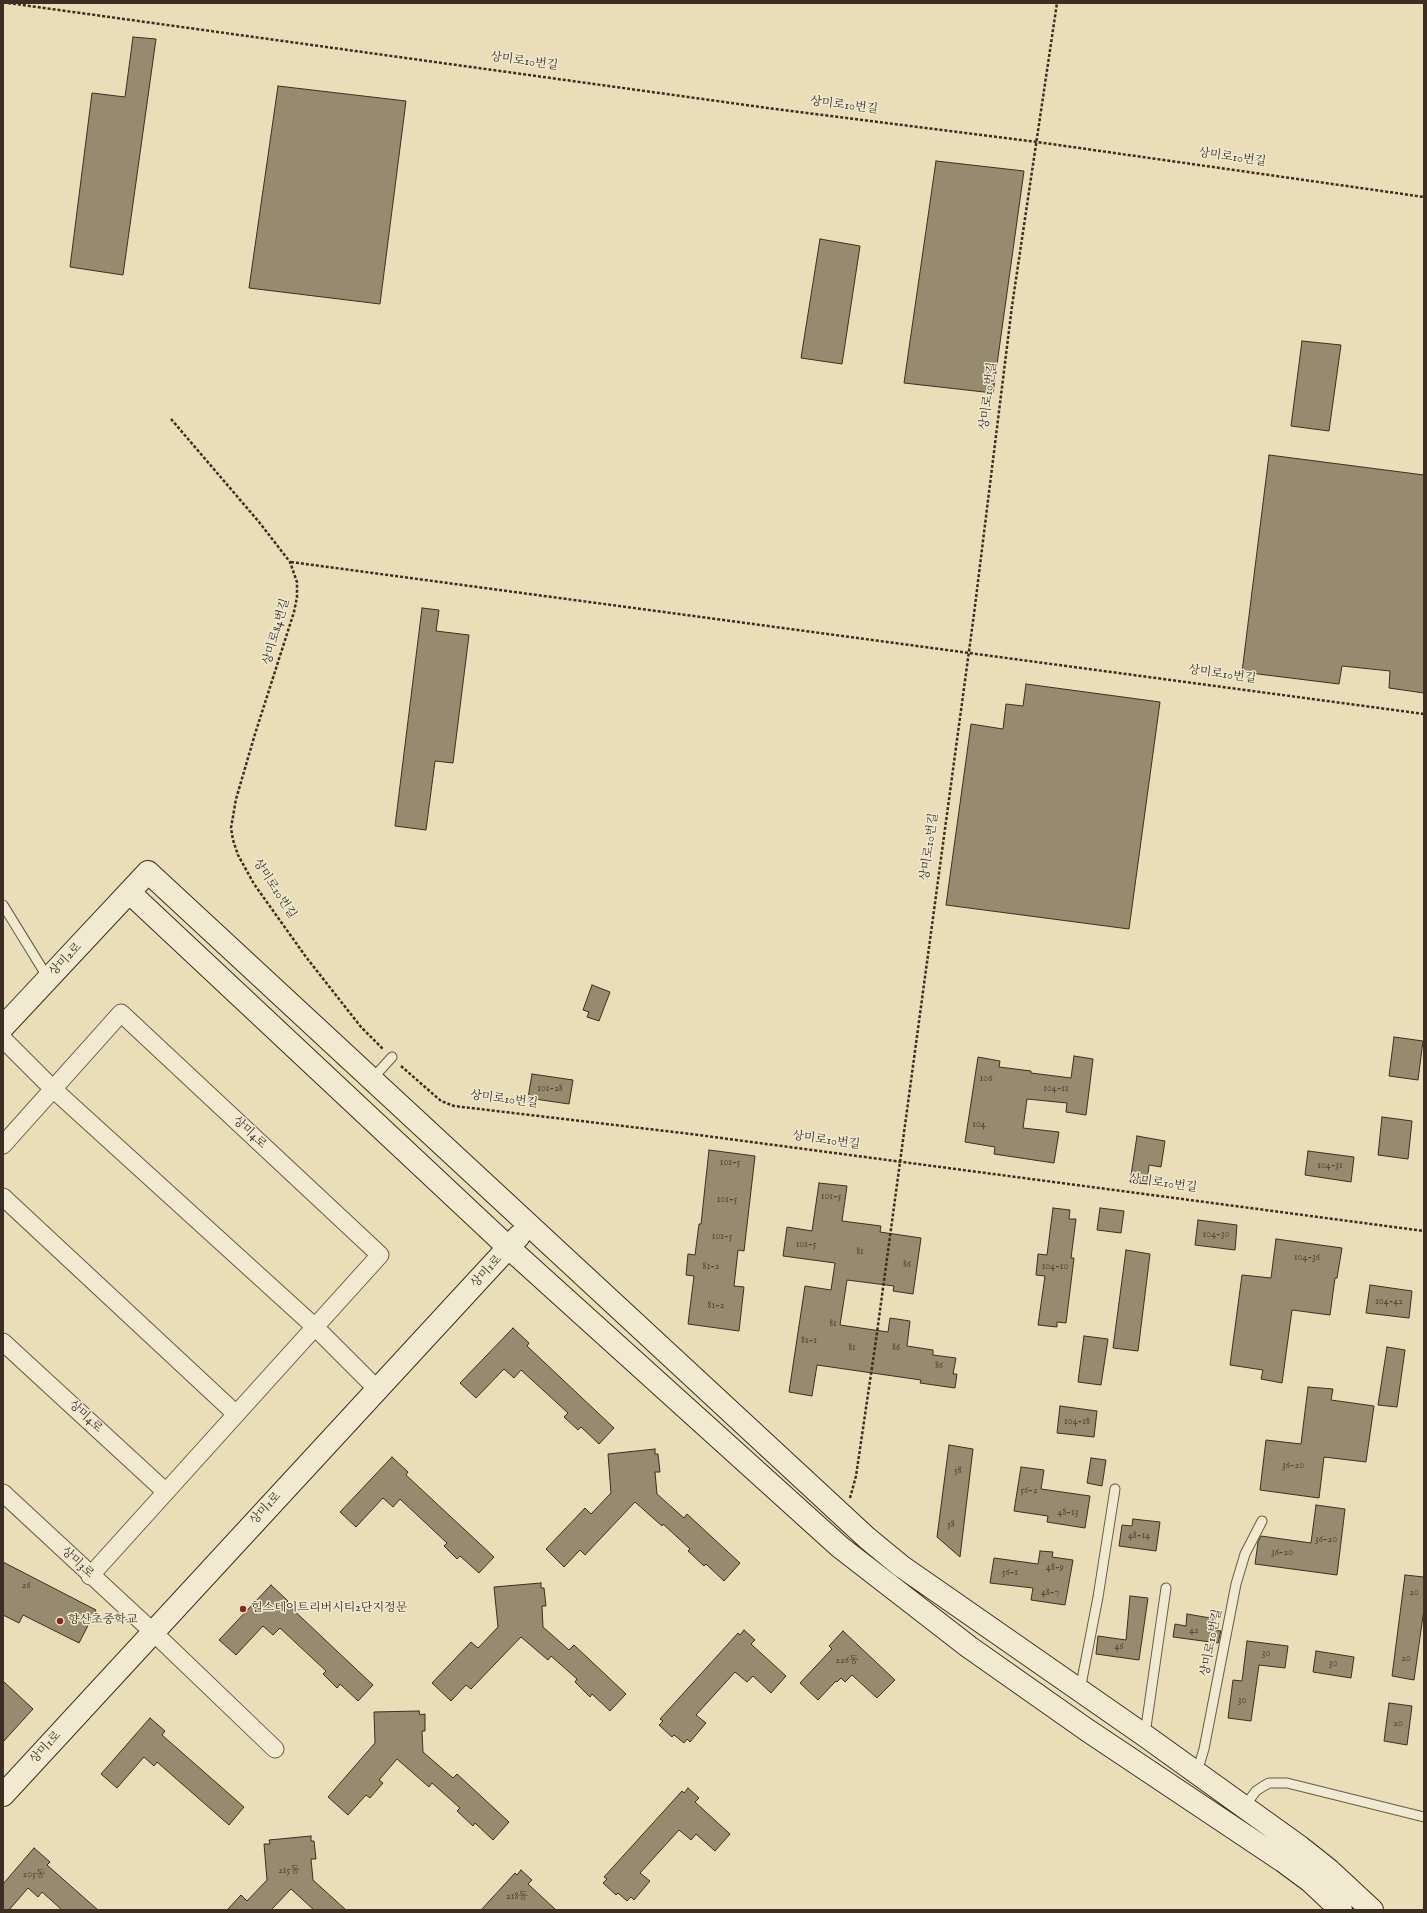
<!DOCTYPE html>
<meta charset="utf-8">
<style>
body{margin:0}
#map{position:relative;width:1427px;height:1913px;overflow:hidden;background:#e9deb7;font-family:"IM FELL English",serif}
canvas{display:block}
.frame{position:absolute;inset:0;border:4px solid #3c2f21;pointer-events:none}
</style>
<div id="map">
<canvas width="1427" height="1913"></canvas>
<div class="frame"></div>
</div>
<script>
const g = document.querySelector('canvas').getContext('2d');
g.lineJoin = 'round';
function paint(path, color) {
  g.fillStyle = color;
  g.fill(path, 'evenodd');
}
function poly(rows) {
  const path = new Path2D();
  for (const r of rows) {
    path.moveTo(r[0], r[1]);
    for (let i = 2; i < r.length; i += 2) path.lineTo(r[i], r[i + 1]);
  }
  return path;
}
function stroke(path, color, width, dash) {
  g.strokeStyle = color;
  g.lineWidth = width;
  g.lineCap = dash ? 'butt' : 'round';
  g.setLineDash(dash || []);
  g.stroke(path);
}
function write(font, color, halo, rows, align = 'center') {
  g.font = font + ' "IM FELL English","Noto Serif KR",serif';
  g.lineWidth = 3;
  g.setLineDash([]);
  g.textBaseline = 'middle';
  g.strokeStyle = halo;
  g.fillStyle = color;
  for (const [text, x, y, turn = 0] of rows) {
    g.save();
    g.translate(x, y);
    g.rotate((+turn || 0) * Math.PI / 180);
    g.textAlign = isNaN(turn) ? turn : align;
    if (halo) g.strokeText(text, 0, 0);
    g.fillText(text, 0, 0);
    g.restore();
  }
}
const building = poly([
 [133,37,156,39,123,275,70,267,92,93,125,97,133,37],
 [278,86,406,101,380,304,249,288,278,86],
 [936,161,1024,171,993,393,904,383,936,161],
 [820,239,860,246,842,364,801,358,820,239],
 [1302,341,1341,345,1329,431,1291,426,1302,341],
 [1269,455,1424,475,1424,693,1389,688,1390,671,1342,666,1339,684,1242,672,1269,455],
 [422,608,439,610,436,631,469,635,453,763,435,761,426,830,395,826,422,608],
 [1026,684,1160,702,1129,929,946,905,971,724,1003,729,1006,704,1023,706,1026,684],
 [592,985,610,992,599,1021,587,1017,589,1012,583,1010,592,985],
 [1394,1037,1423,1041,1418,1080,1389,1076,1394,1037],
 [1074,1056,1093,1059,1086,1115,1066,1112,1067,1103,1027,1099,1023,1128,1059,1132,1054,1163,994,1154,995,1147,965,1142,978,1057,1000,1061,999,1067,1031,1071,1031,1073,1071,1078,1074,1056],
 [532,1074,573,1080,569,1104,528,1098,532,1074],
 [1382,1117,1412,1121,1408,1159,1378,1155,1382,1117],
 [1137,1136,1165,1141,1161,1167,1149,1165,1147,1184,1130,1182,1137,1136],
 [709,1150,755,1156,744,1251,738,1250,734,1286,744,1287,739,1331,688,1324,694,1276,686,1275,688,1254,695,1255,699,1224,701,1224,709,1150],
 [1308,1151,1354,1157,1351,1182,1305,1175,1308,1151],
 [819,1183,847,1186,842,1221,881,1226,880,1232,921,1238,913,1294,893,1291,894,1286,847,1280,840,1325,888,1332,890,1318,910,1321,907,1346,933,1350,933,1355,956,1358,953,1374,957,1374,955,1388,920,1383,921,1380,817,1365,812,1396,789,1392,805,1286,831,1290,835,1263,783,1256,787,1227,812,1231,819,1183],
 [1053,1208,1070,1210,1069,1219,1076,1219,1071,1258,1074,1258,1066,1323,1057,1322,1057,1327,1038,1325,1045,1276,1036,1275,1038,1254,1047,1255,1053,1208],
 [1100,1208,1124,1211,1121,1233,1097,1230,1100,1208],
 [1198,1220,1237,1225,1235,1250,1195,1245,1198,1220],
 [1276,1239,1342,1248,1337,1278,1335,1278,1330,1315,1292,1310,1282,1383,1261,1379,1263,1370,1230,1365,1242,1275,1271,1278,1276,1239],
 [1126,1250,1150,1254,1138,1351,1113,1348,1126,1250],
 [1370,1285,1412,1291,1409,1318,1366,1313,1370,1285],
 [513,1328,529,1343,527,1346,614,1428,599,1444,581,1427,578,1430,564,1417,568,1413,521,1370,514,1378,504,1369,476,1398,460,1383,513,1328],
 [1084,1336,1108,1339,1101,1385,1078,1382,1084,1336],
 [1387,1347,1405,1350,1397,1407,1378,1405,1387,1347],
 [1308,1387,1333,1389,1331,1400,1374,1406,1366,1462,1324,1457,1319,1498,1260,1490,1266,1440,1301,1444,1308,1387],
 [1060,1406,1097,1411,1094,1437,1057,1433,1060,1406],
 [949,1445,973,1449,960,1557,937,1537,949,1445],
 [655,1449,655,1454,658,1454,660,1472,655,1472,657,1494,684,1518,687,1514,740,1563,724,1581,706,1564,704,1566,688,1551,690,1549,663,1524,662,1526,635,1502,585,1555,580,1550,564,1567,546,1549,585,1508,591,1514,611,1493,608,1454,655,1449],
 [392,1457,408,1472,406,1475,494,1557,479,1573,460,1556,457,1559,444,1546,447,1543,400,1499,393,1507,383,1498,356,1527,340,1512,392,1457],
 [1091,1458,1106,1460,1102,1486,1087,1483,1091,1458],
 [1021,1467,1044,1470,1041,1489,1090,1496,1085,1528,1047,1522,1048,1516,1014,1511,1021,1467],
 [1316,1505,1345,1509,1337,1575,1255,1564,1258,1542,1261,1536,1311,1543,1316,1505],
 [1133,1519,1160,1522,1156,1551,1119,1546,1122,1525,1132,1526,1133,1519],
 [1040,1551,1053,1552,1052,1557,1073,1560,1065,1605,1031,1600,1033,1588,990,1583,994,1558,1038,1564,1040,1551],
 [3,1562,96,1610,79,1643,23,1615,19,1623,3,1615,3,1562],
 [1405,1575,1424,1577,1424,1609,1414,1680,1392,1676,1405,1575],
 [541,1583,541,1588,544,1588,546,1606,542,1606,543,1627,569,1650,574,1645,626,1694,610,1711,592,1694,590,1697,575,1682,577,1679,551,1656,548,1660,521,1637,471,1689,466,1685,451,1701,432,1683,471,1642,478,1648,498,1627,494,1587,541,1583],
 [271,1585,288,1601,286,1603,373,1685,358,1701,340,1684,337,1688,323,1674,326,1671,280,1628,273,1635,263,1626,236,1655,219,1640,271,1585],
 [1130,1596,1148,1598,1139,1660,1096,1654,1098,1636,1126,1640,1130,1596],
 [1187,1614,1216,1619,1214,1630,1221,1631,1218,1643,1173,1637,1175,1624,1186,1626,1187,1614],
 [744,1630,755,1640,751,1644,786,1676,771,1693,753,1676,747,1682,735,1672,696,1715,706,1723,690,1742,687,1739,684,1743,674,1735,672,1737,659,1725,663,1721,660,1719,738,1633,740,1635,744,1630],
 [843,1631,895,1680,877,1698,852,1675,845,1682,841,1678,837,1682,836,1681,818,1700,800,1683,832,1649,829,1646,843,1631],
 [1247,1641,1288,1646,1285,1668,1259,1665,1251,1721,1228,1718,1233,1680,1242,1681,1247,1641],
 [1316,1651,1354,1657,1351,1678,1313,1672,1316,1651],
 [3,1681,33,1709,3,1742,3,1681],
 [1389,1703,1412,1706,1407,1745,1384,1741,1389,1703],
 [419,1711,420,1715,425,1714,425,1731,422,1731,423,1752,453,1778,457,1774,509,1822,493,1840,475,1823,473,1826,457,1811,460,1808,432,1783,429,1787,397,1759,379,1780,383,1783,370,1798,366,1795,348,1815,328,1797,375,1743,374,1712,419,1711],
 [150,1718,165,1731,162,1735,244,1807,229,1825,157,1762,154,1766,144,1757,117,1788,101,1774,150,1718],
 [688,1788,699,1798,695,1802,730,1834,715,1851,696,1834,691,1840,679,1830,640,1873,650,1881,634,1900,631,1897,627,1901,618,1893,616,1895,603,1883,607,1879,604,1877,682,1791,684,1793,688,1788],
 [311,1836,311,1841,314,1841,316,1859,311,1859,313,1880,346,1910,314,1910,291,1889,271,1910,227,1910,241,1895,247,1901,267,1880,264,1844,270,1844,269,1840,311,1836],
 [34,1848,50,1862,47,1865,98,1910,62,1910,42,1892,38,1897,28,1888,9,1910,3,1910,3,1884,34,1848],
 [521,1870,532,1880,528,1884,556,1910,481,1910,515,1873,517,1875,521,1870]
]);
paint(building, '#968a6f');
stroke(building, '#3c2f21', 1);
const lane = poly([
 [3,905,48,978],
 [372,1079,392,1057],
 [1080,1690,1098,1597,1115,1489],
 [1145,1734,1166,1588],
 [1197,1772,1204,1749,1236,1584,1245,1554,1262,1521],
 [1244,1807,1256,1791,1262,1787,1269,1783,1287,1783,1424,1817]
]);
const street = poly([
 [3,1039,52,1088,315,1327,377,1389],
 [3,1145,121,1013,380,1255,90,1576],
 [3,1197,236,1414],
 [3,1342,166,1492],
 [3,1493,153,1632,275,1749]
]);
const secondary = poly([
 [130,893,509,1248,840,1547,969,1647,1087,1730,1283,1861,1310,1881,1341,1910],
 [3,1027,148,872,867,1538,901,1566,1144,1735,1300,1847,1329,1870,1372,1910],
 [3,1795,519,1236]
]);
stroke(lane, '#675b46', 11);
stroke(street, '#675b46', 19);
stroke(secondary, '#3c2f21', 24);
stroke(poly([
 [8,3,775,109,1037,142,1424,197],
 [171,419,259,522,290,562,297,582,297,597,294,612,255,734,236,799,231,828,233,840,238,855,254,884,306,957,361,1027,383,1049],
 [291,562,1424,714],
 [401,1066,441,1101,454,1106,691,1134,1424,1231],
 [850,1498,856,1476,876,1340,974,614,1012,306,1057,3]
]), '#3c2f21', 2.5, [3, 2]);
stroke(lane, '#f1ead0', 9);
stroke(street, '#f1ead0', 17);
stroke(secondary, '#f1ead0', 22);
for (const [x, y, r, color] of [
 [243,1609,4,"#8f2418"],
 [60,1621,4,"#8f2418"]
]) {
  const dot = new Path2D();
  dot.arc(x, y, r, 0, 2 * Math.PI);
  g.fillStyle = color;
  g.fill(dot);
  stroke(dot, '#f1ead0', 1.5);
}
write('10px', '#524634', null, [
 ["106",986,1079],
 ["101-28",550,1089],
 ["104-11",1056,1089],
 ["104",979,1125],
 ["101-5",730,1163],
 ["104-31",1330,1166],
 ["101-5",831,1197],
 ["101-5",727,1200],
 ["104-30",1216,1235],
 ["101-5",722,1237],
 ["101-5",806,1245],
 ["81",860,1252],
 ["104-36",1307,1258],
 ["86",907,1265],
 ["81-2",711,1267],
 ["104-10",1055,1267],
 ["104-42",1389,1302],
 ["81-2",716,1306],
 ["81",833,1324],
 ["81-1",809,1341],
 ["81",852,1348],
 ["86",896,1348],
 ["86",939,1366],
 ["104-18",1077,1422],
 ["36-20",1293,1466],
 ["58",958,1471],
 ["56-2",1029,1491],
 ["48-13",1068,1513],
 ["58",951,1525],
 ["48-14",1139,1536],
 ["36-20",1326,1540],
 ["36-20",1282,1553],
 ["48-9",1055,1568],
 ["56-1",1010,1573],
 ["26",26,1586],
 ["48-7",1050,1593],
 ["20",1414,1593],
 ["42",1194,1631],
 ["46",1119,1647],
 ["30",1266,1654],
 ["20",1406,1659],
 ["226동",847,1661],
 ["30",1333,1664],
 ["30",1242,1701],
 ["20",1398,1724],
 ["215동",289,1871],
 ["205동",34,1875],
 ["218동",517,1897]
]);
write('12px', '#3c2f21', '#f1ead0', [
 ["상미로10번길",524,62,8],
 ["상미로10번길",844,106,7],
 ["상미로10번길",1232,158,8],
 ["상미로10번길",989,396,-83],
 ["상미로84번길",277,632,-74],
 ["상미로10번길",1222,675,8],
 ["상미로10번길",930,847,-82],
 ["상미로10번길",274,889,57],
 ["상미2로",66,960,-46],
 ["상미로10번길",504,1100,7],
 ["상미4로",249,1133,43],
 ["상미로10번길",826,1141,8],
 ["상미로10번길",1163,1184,8],
 ["상미1로",487,1272,-47],
 ["상미4로",85,1417,43],
 ["상미1로",266,1509,-47],
 ["상미3로",77,1563,43],
 ["상미로10번길",1212,1643,-79],
 ["상미1로",46,1748,-47]
]);
write('12px', '#3c2f21', '#f1ead0', [
 ["힐스테이트리버시티2단지정문",251,1609],
 ["향산초중학교",68,1621]
], 'left');
</script>
